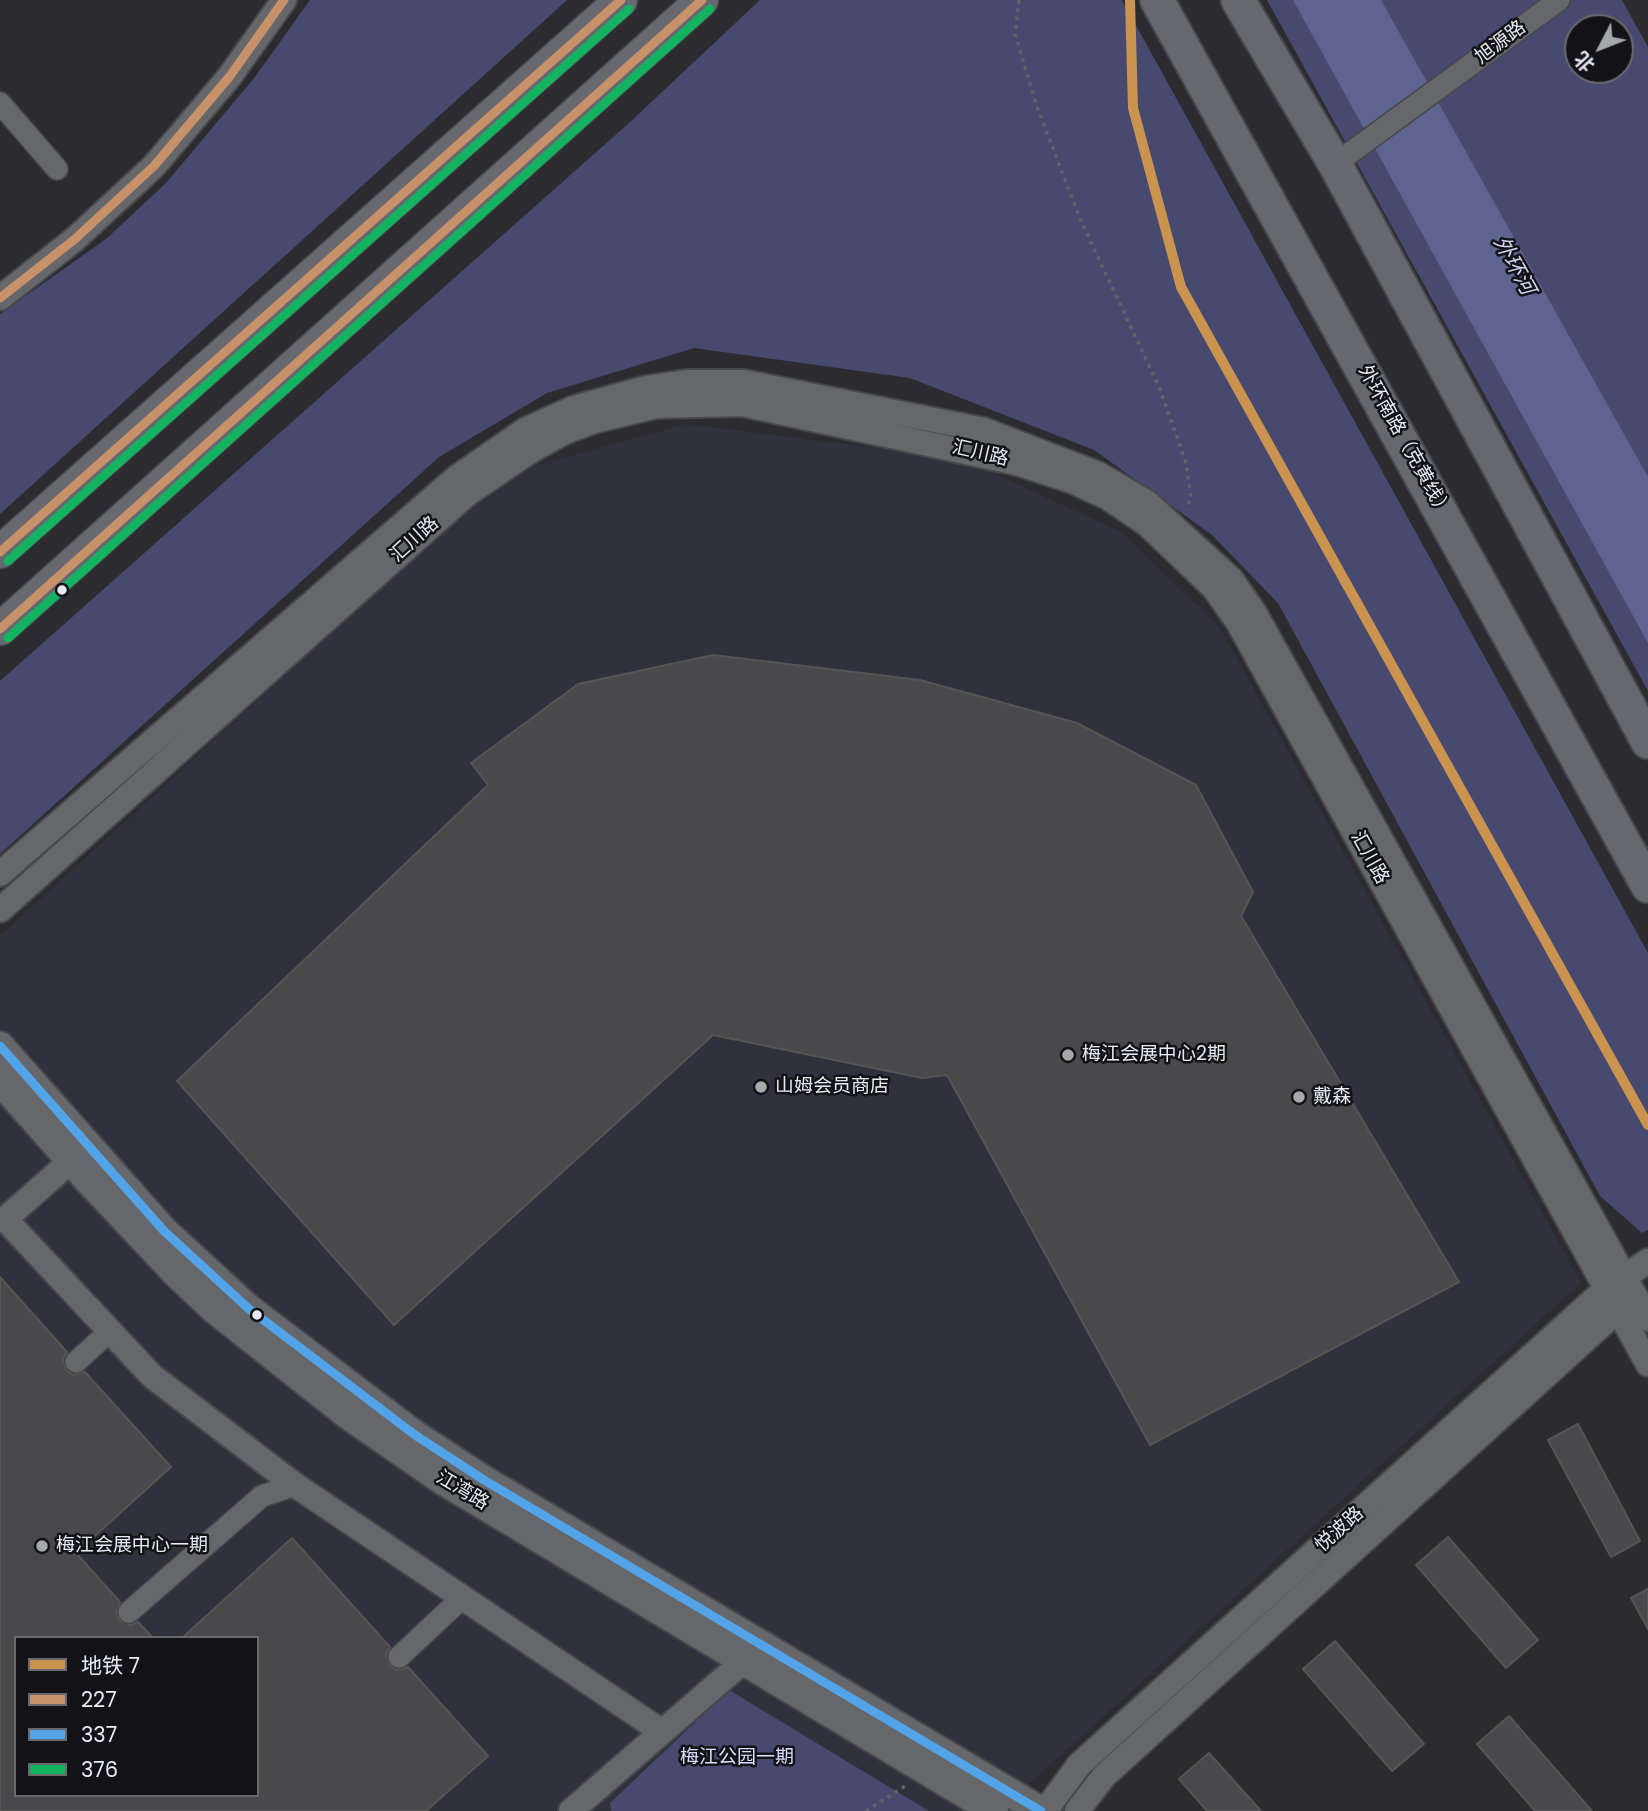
<!DOCTYPE html>
<meta charset="utf-8">
<style>
body{margin:0}
#map{position:relative;width:1648px;height:1811px;overflow:hidden;background:#2c2c30;font-family:Poppins,"Noto Sans SC",sans-serif}
canvas{display:block}
.legend{position:absolute;left:14px;top:1636px;width:245px;height:161px;box-sizing:border-box;background:#131317;border:2px solid #69696d;margin:0;padding:9px 12px;list-style:none;font-size:21px;color:#e9eaef}
.legend li{display:flex;align-items:center;gap:14px;height:35px}
.legend b{width:35px;border:2px solid #69696d}
.north{position:absolute;left:1564px;top:14px;width:70px;height:70px;box-sizing:border-box;background:#131317;border:2px solid #69696d;border-radius:50%;rotate:228deg;font-size:19px;font-weight:700;line-height:28px;text-align:center;color:#e9eaef}
.north::after{content:'';display:block;margin:auto;width:24px;height:32px;background:#a7a8ac;clip-path:polygon(50% 0,100% 100%,50% 72%,0 100%)}
</style>
<div id="map">
<canvas width="1648" height="1811"></canvas>
<ul class="legend">
<li><b style="height:9px;background:#ca9350"></b>地铁 7</li>
<li><b style="height:9px;background:#c7916a"></b>227</li>
<li><b style="height:9px;background:#53a3e8"></b>337</li>
<li><b style="height:9px;background:#13b361"></b>376</li>
</ul>
<div class="north">北</div>
</div>
<script>
const g = document.querySelector('canvas').getContext('2d');
g.lineJoin = 'round';
function paint(path, color) {
  g.fillStyle = color;
  g.fill(path, 'evenodd');
}
function poly(rows) {
  const path = new Path2D();
  for (const r of rows) {
    path.moveTo(r[0], r[1]);
    for (let i = 2; i < r.length; i += 2) path.lineTo(r[i], r[i + 1]);
  }
  return path;
}
function stroke(path, color, width, dash) {
  g.strokeStyle = color;
  g.lineWidth = width;
  g.lineCap = dash ? 'butt' : 'round';
  g.setLineDash(dash || []);
  g.stroke(path);
}
function write(font, color, halo, rows, align = 'center') {
  g.font = font + ' Poppins,"Noto Sans SC",sans-serif';
  g.lineWidth = 5;
  g.setLineDash([]);
  g.textBaseline = 'middle';
  g.strokeStyle = halo;
  g.fillStyle = color;
  for (const [text, x, y, turn = 0] of rows) {
    g.save();
    g.translate(x, y);
    g.rotate((+turn || 0) * Math.PI / 180);
    g.textAlign = isNaN(turn) ? turn : align;
    if (halo) g.strokeText(text, 0, 0);
    g.fillText(text, 0, 0);
    g.restore();
  }
}
paint(poly([
 [686,424,963,459,1121,532,1220,628,1581,1283,999,1811,929,1811,729,1690,610,1803,611,1811,0,1811,0,936,470,506,534,466],
 [16,1638,257,1638,257,1795,16,1795]
]), '#2f313d');
paint(poly([
 [310,0,567,0,0,514,0,314,106,239,166,183,255,77],
 [760,0,1122,0,1648,953,1648,1230,1642,1233,1600,1196,1278,603,1212,535,1094,450,910,378,694,348,547,393,439,457,0,854,0,681,629,123],
 [1267,0,1622,0,1634,22,1648,47,1648,691],
 [1578,28,1620,28,1620,70,1578,70],
 [729,1690,929,1811,611,1811,610,1803]
]), '#474a6e');
paint(poly([
 [1293,0,1381,0,1648,477,1648,643]
]), '#5e6390');
const building = poly([
 [713,655,920,680,1077,723,1196,785,1253,892,1241,916,1459,1282,1150,1445,947,1075,922,1078,713,1035,394,1325,177,1081,488,785,471,763,578,684,713,655],
 [0,1277,67,1352,63,1359,66,1370,73,1375,85,1372,171,1467,76,1553,120,1602,116,1614,120,1621,131,1625,138,1622,153,1638,16,1638,16,1795,257,1795,257,1638,182,1638,292,1538,390,1647,386,1654,389,1665,396,1670,408,1667,488,1756,426,1811,0,1811,0,1277],
 [1578,1424,1640,1541,1611,1557,1548,1440,1578,1424],
 [1448,1537,1538,1640,1506,1668,1416,1565,1448,1537],
 [1648,1589,1648,1629,1631,1598,1648,1589],
 [1335,1641,1424,1744,1392,1771,1303,1669,1335,1641],
 [1509,1716,1592,1811,1535,1811,1477,1744,1509,1716],
 [1209,1753,1261,1811,1207,1811,1179,1779,1209,1753]
]);
paint(building, '#49484a');
stroke(building, '#565555', 2);
const minor = poly([
 [0,103,57,169],
 [1335,164,1559,0],
 [76,1362,110,1331],
 [129,1612,262,1496,295,1485],
 [399,1657,462,1598]
]);
const tertiary = poly([
 [0,298,75,239,154,166,230,76,284,0],
 [0,874,456,478,525,430,574,408,646,388,686,382,744,382,984,430,1098,474,1148,503,1231,579,1254,612,1648,1319],
 [0,910,467,494,532,450,565,432,594,421,656,406,742,404,1017,463,1072,481,1107,497,1147,524,1214,588,1238,622,1648,1364],
 [71,1161,5,1219,152,1376,295,1485,661,1731],
 [571,1811,745,1660],
 [1045,1811,1079,1765,1606,1289,1648,1261],
 [1077,1811,1104,1776,1628,1301]
]);
const secondary = poly([
 [0,1046,164,1231,249,1309,415,1435,484,1480,1041,1811],
 [0,1081,88,1180,175,1272,214,1309,348,1415,442,1480,994,1811]
]);
const primary = poly([
 [0,552,621,0],
 [0,629,702,0]
]);
const trunk = poly([
 [1157,0,1648,886],
 [1238,0,1335,164,1648,742]
]);
stroke(minor, '#47484b', 24);
stroke(tertiary, '#47484b', 28);
stroke(secondary, '#47484b', 32);
stroke(primary, '#47484b', 35);
stroke(trunk, '#47484b', 37);
stroke(poly([
 [1019,0,1015,34,1037,107,1081,221,1160,389,1186,463,1191,498,1186,509],
 [866,1811,908,1784]
]), '#636367', 3.5, [3.5, 5]);
stroke(minor, '#66676a', 21);
stroke(tertiary, '#66676a', 24);
stroke(secondary, '#66676a', 28);
stroke(primary, '#686870', 32);
stroke(trunk, '#67676f', 33);
stroke(poly([
 [0,298,75,239,154,166,230,76,284,0],
 [0,552,621,0],
 [0,629,702,0]
]), '#c7916a', 9);
stroke(poly([
 [0,1046,164,1231,249,1309,415,1435,484,1480,1041,1811]
]), '#53a3e8', 9);
stroke(poly([
 [8,561,629,9],
 [8,638,710,9]
]), '#13b361', 9);
stroke(poly([
 [1130,0,1133,108,1181,287,1648,1125]
]), '#ca9350', 10);
for (const [x, y, r, color] of [
 [62,590,6,"#e9eaef"],
 [1068,1055,7,"#a7a8ac"],
 [761,1087,7,"#a7a8ac"],
 [1299,1097,7,"#a7a8ac"],
 [257,1315,6,"#e9eaef"],
 [42,1546,7,"#a7a8ac"]
]) {
  const dot = new Path2D();
  dot.arc(x, y, r, 0, 2 * Math.PI);
  g.fillStyle = color;
  g.fill(dot);
  stroke(dot, '#131317', 2.5);
}
write('19px', '#e9eaef', '#131317', [
 ["旭源路",1501,43,-37],
 ["外环南路（克黄线）",1404,442,61],
 ["汇川路",980,454,13],
 ["汇川路",415,540,-42],
 ["汇川路",1369,858,61],
 ["江湾路",462,1491,31],
 ["悦波路",1340,1530,-42]
]);
write('19px', '#e9eaef', '#131317', [
 ["梅江会展中心2期",1082,1055],
 ["山姆会员商店",775,1087],
 ["戴森",1313,1097],
 ["梅江会展中心一期",56,1546]
], 'left');
write('19px', '#d9defd', '#131317', [
 ["梅江公园一期",737,1758]
]);
write('italic 21px', '#d2d6f5', '#131317', [
 ["外环河",1513,266,61]
]);
</script>
